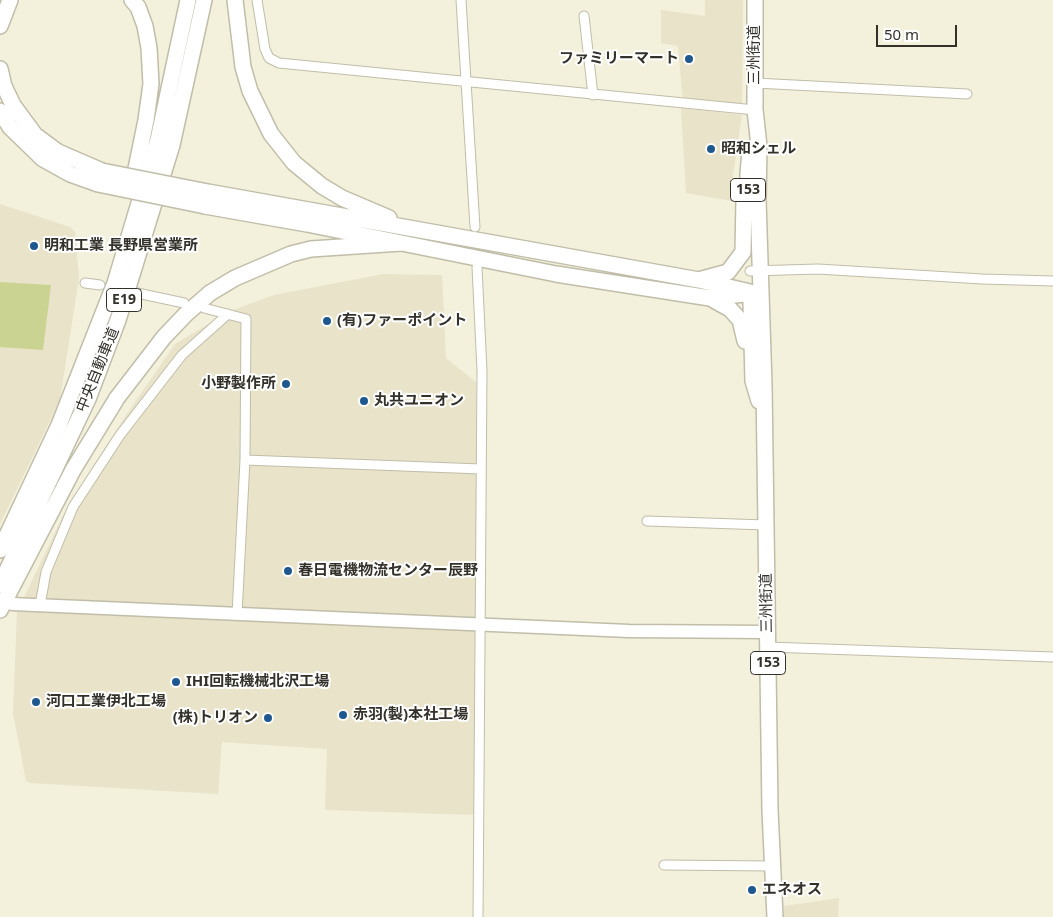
<!DOCTYPE html>
<meta charset="utf-8">
<style>
body{margin:0}
#map{position:relative;width:1053px;height:917px;overflow:hidden;background:#f3f0db;font-family:"Noto Sans",sans-serif}
canvas{display:block}
.scale{position:absolute;left:876px;top:25px;width:81px;height:22px;box-sizing:border-box;border:2px solid #33312a;border-top:0;padding-left:6px;font-size:15px;line-height:18px;white-space:nowrap;color:#33312a;-webkit-text-stroke:4px #fff;paint-order:stroke}
</style>
<div id="map">
<canvas width="1053" height="917"></canvas>
<div class="scale">50 m</div>
</div>
<script>
const g = document.querySelector('canvas').getContext('2d');
g.lineJoin = 'round';
function paint(path, color) {
  g.fillStyle = color;
  g.fill(path, 'evenodd');
}
function poly(rows) {
  const path = new Path2D();
  for (const r of rows) {
    path.moveTo(r[0], r[1]);
    for (let i = 2; i < r.length; i += 2) path.lineTo(r[i], r[i + 1]);
  }
  return path;
}
function stroke(path, color, width, dash) {
  g.strokeStyle = color;
  g.lineWidth = width;
  g.lineCap = dash ? 'butt' : 'round';
  g.setLineDash(dash || []);
  g.stroke(path);
}
function write(font, color, halo, rows, align = 'center') {
  g.font = font + ' "Noto Sans","Noto Sans JP",sans-serif';
  g.lineWidth = 4;
  g.setLineDash([]);
  g.textBaseline = 'middle';
  g.strokeStyle = halo;
  g.fillStyle = color;
  for (const [text, x, y, turn = 0] of rows) {
    g.save();
    g.translate(x, y);
    g.rotate((+turn || 0) * Math.PI / 180);
    g.textAlign = isNaN(turn) ? turn : align;
    if (halo) g.strokeText(text, 0, 0);
    g.fillText(text, 0, 0);
    g.restore();
  }
}
paint(poly([
 [705,0,743,0,742,104,683,102,678,46,661,43,661,10,705,16],
 [681,108,742,115,733,175,732,201,686,193],
 [0,204,70,227,75,232,79,278,60,400,0,524],
 [383,274,442,275,446,358,476,382,479,633,474,815,325,810,327,749,222,742,218,794,31,783,26,781,13,713,17,612,67,507,126,415,175,344,228,312,274,295],
 [839,898,838,917,784,917,784,906]
]), '#e8e3c9');
paint(poly([
 [0,282,51,285,43,350,0,347]
]), '#cbd393');
const street = poly([
 [257,0,265,49,269,58,279,63,755,110],
 [461,0,475,227],
 [584,16,593,95],
 [755,83,967,94],
 [477,267,482,371,478,917],
 [750,271,818,269,982,279,1053,281],
 [85,283,100,285],
 [137,293,184,303],
 [204,308,246,319,245,460],
 [647,521,766,525],
 [40,605,46,572,73,507,120,435,182,355,228,314],
 [237,614,245,460,481,469],
 [768,647,1053,657],
 [664,865,772,866]
]);
const secondary = poly([
 [12,604,629,631,767,632]
]);
const highway = poly([
 [235,0,243,67,250,91,271,134,294,163,322,186,342,198,389,218],
 [755,0,755,110,759,146,758,200,764,385,770,810,775,917],
 [0,26,10,0],
 [0,69,4,86,13,105,35,135,58,152,102,171],
 [0,111,10,127,43,159,70,174,98,184],
 [132,188,146,120,151,84,149,48,145,26,138,7,132,0],
 [208,192,699,280,750,292,759,310],
 [205,206,307,224,556,274,710,298,744,294],
 [748,210,748,174,750,151],
 [702,279,728,272,743,252,744,199],
 [710,298,730,309,740,320,745,341],
 [751,301,753,381,759,401],
 [0,550,59,425,115,283,158,140,188,0],
 [0,585,88,399,118,320,172,145,204,0],
 [0,610,73,470,117,398,164,337,186,314,210,293,235,278,291,254,311,249,401,243]
]);
stroke(street, '#c0bda9', 11);
stroke(secondary, '#c0bda9', 15);
stroke(highway, '#c0bda9', 18);
stroke(street, '#fff', 9);
stroke(secondary, '#fff', 12);
stroke(highway, '#fff', 15);
const highwayBridge = poly([
 [102,171,208,192],
 [98,184,205,206]
]);
stroke(highwayBridge, '#c0bda9', 18, []);
stroke(highwayBridge, '#fff', 15);
for (const [x, y, r, color] of [
 [689,59,5,"#1e588f"],
 [711,149,5,"#1e588f"],
 [34,246,5,"#1e588f"],
 [327,321,5,"#1e588f"],
 [286,384,5,"#1e588f"],
 [364,401,5,"#1e588f"],
 [288,571,5,"#1e588f"],
 [176,682,5,"#1e588f"],
 [36,702,5,"#1e588f"],
 [343,715,5,"#1e588f"],
 [268,718,5,"#1e588f"],
 [752,890,5,"#1e588f"]
]) {
  const dot = new Path2D();
  dot.arc(x, y, r, 0, 2 * Math.PI);
  g.fillStyle = color;
  g.fill(dot);
  stroke(dot, '#fff', 2);
}
for (const [x, y, w] of [
 [748,190,35],
 [124,300,35],
 [768,663,35]
]) {
  const box = new Path2D();
  box.roundRect(x - w / 2, y - 11.5, w, 23, 4);
  g.fillStyle = '#fff';
  g.fill(box);
  stroke(box, '#33312a', 1);
}
write('bold 14px', '#33312a', null, [
 ["153",748,190],
 ["E19",124,300],
 ["153",768,663]
]);
write('15px', '#33312a', '#fff', [
 ["三州街道",755,55,-90],
 ["中央自動車道",98,370,-68],
 ["三州街道",767,603,-91]
]);
write('bold 15px', '#33312a', '#fff', [
 ["ファミリーマート",679,59,"right"],
 ["昭和シェル",721,149],
 ["明和工業 長野県営業所",44,246],
 ["(有)ファーポイント",337,321],
 ["小野製作所",276,384,"right"],
 ["丸共ユニオン",374,401],
 ["春日電機物流センター辰野",298,571],
 ["IHI回転機械北沢工場",186,682],
 ["河口工業伊北工場",46,702],
 ["赤羽(製)本社工場",353,715],
 ["(株)トリオン",258,718,"right"],
 ["エネオス",762,890]
], 'left');
</script>
